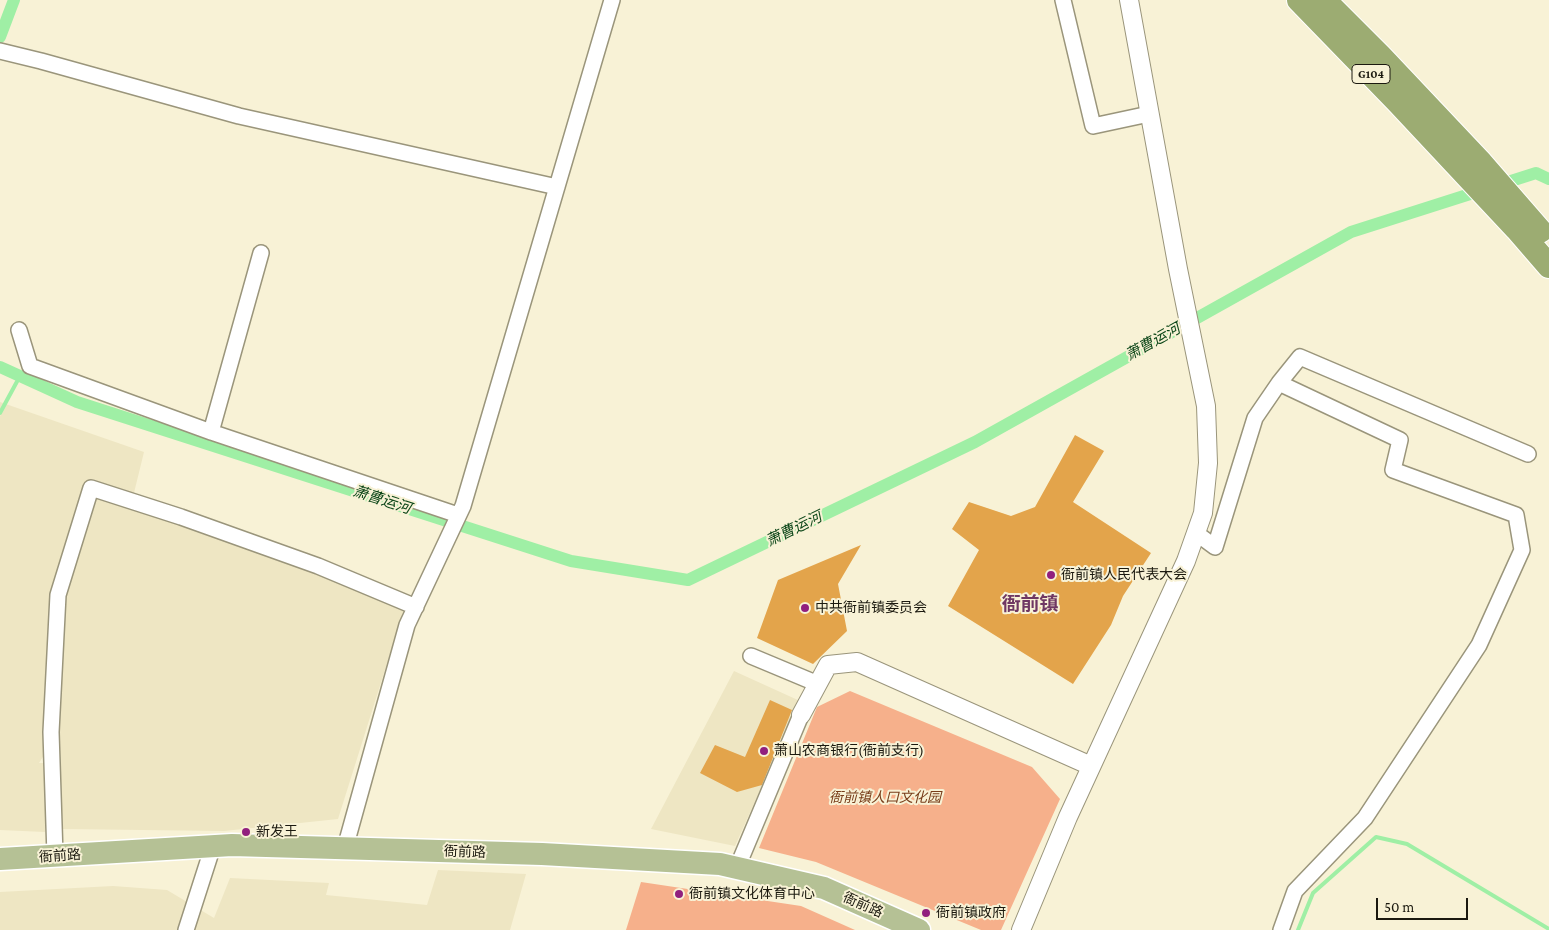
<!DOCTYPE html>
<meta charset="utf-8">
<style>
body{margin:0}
#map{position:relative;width:1549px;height:930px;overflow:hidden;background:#f8f2d6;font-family:"Crimson Pro",serif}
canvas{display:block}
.scale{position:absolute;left:1376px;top:898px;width:92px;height:22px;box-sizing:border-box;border:2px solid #1b190f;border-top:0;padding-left:6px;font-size:15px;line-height:18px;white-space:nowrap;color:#1b190f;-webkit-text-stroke:4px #f8f2d6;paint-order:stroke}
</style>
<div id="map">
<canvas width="1549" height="930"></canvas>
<div class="scale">50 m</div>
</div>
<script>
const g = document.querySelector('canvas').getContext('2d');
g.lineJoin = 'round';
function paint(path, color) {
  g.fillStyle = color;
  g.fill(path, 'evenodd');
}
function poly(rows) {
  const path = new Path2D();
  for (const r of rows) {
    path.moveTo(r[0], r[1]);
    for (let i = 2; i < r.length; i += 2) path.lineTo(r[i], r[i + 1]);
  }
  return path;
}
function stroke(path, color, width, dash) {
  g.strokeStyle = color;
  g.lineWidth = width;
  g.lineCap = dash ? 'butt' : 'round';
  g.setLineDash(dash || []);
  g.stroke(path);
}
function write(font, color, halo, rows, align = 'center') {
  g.font = font + ' "Crimson Pro","Noto Sans SC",serif';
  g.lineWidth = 4;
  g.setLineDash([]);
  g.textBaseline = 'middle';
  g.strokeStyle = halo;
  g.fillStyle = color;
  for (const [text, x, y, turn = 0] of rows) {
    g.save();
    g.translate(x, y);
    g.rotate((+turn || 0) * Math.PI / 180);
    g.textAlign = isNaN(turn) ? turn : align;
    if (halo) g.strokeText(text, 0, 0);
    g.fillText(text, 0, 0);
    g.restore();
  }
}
paint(poly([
 [0,402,144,452,132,501,406,603,338,819,224,831,61,829,60,730,39,763,46,763,45,832,0,830,0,416,2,412,0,414],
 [734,671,800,701,735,846,651,829],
 [438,870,526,874,510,930,0,930,0,892,113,886,167,890,214,918,230,878,329,883,326,895,427,905]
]), '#eee6c3');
paint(poly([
 [850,691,1032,767,1060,799,1001,930,981,930,816,862,759,848,817,707],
 [641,882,801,906,855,930,626,930]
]), '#f6b08b');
stroke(poly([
 [0,413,20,376],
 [1298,930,1313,893,1376,837,1407,844,1549,929]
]), '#9fefa5', 4);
stroke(poly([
 [0,37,14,0],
 [0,367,77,402,571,561,688,580,975,442,1351,232,1536,173,1549,179]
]), '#9fefa5', 12);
paint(poly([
 [1075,435,1104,451,1073,502,1151,553,1123,596,1111,625,1073,684,948,606,979,550,952,529,969,502,1011,516,1035,507],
 [861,545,838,584,847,631,813,664,757,638,778,580],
 [770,700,792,710,762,785,737,792,700,773,715,745,745,757]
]), '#e3a44b');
const minor = poly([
 [1063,0,1093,126,1149,114],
 [0,51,41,61,239,116,557,187],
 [19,330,30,366,211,432,458,515],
 [1279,383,1300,357,1528,454],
 [211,432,261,253],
 [1196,533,1215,547,1255,418,1279,383,1400,440,1393,470,1516,515,1522,550,1479,645,1365,818,1295,891,1281,930],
 [751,656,818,684],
 [345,848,407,625,463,506,612,0],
 [55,856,51,732,58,595,91,488,181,517,318,566,416,607],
 [737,868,801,715],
 [186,930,213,846]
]);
const tertiary = poly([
 [801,715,828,665,857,662,1091,766],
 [1021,930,1068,817,1186,561,1203,513,1208,463,1206,406,1178,269,1129,0]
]);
const primary = poly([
 [0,859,232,845,542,854,720,864,824,888,919,930]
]);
const trunk = poly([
 [1299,0,1398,102,1517,229,1549,266],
 [1324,0,1380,56,1481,163,1540,231]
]);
stroke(minor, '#9a957b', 18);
stroke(tertiary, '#9a957b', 20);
stroke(primary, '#fff', 25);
stroke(trunk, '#fff', 26);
stroke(minor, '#fff', 15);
stroke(tertiary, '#fff', 18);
stroke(primary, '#b5c195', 22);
stroke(trunk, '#9cac72', 24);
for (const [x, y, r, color] of [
 [1051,575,5,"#911f7e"],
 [805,608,5,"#911f7e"],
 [764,751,5,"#911f7e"],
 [246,832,5,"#911f7e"],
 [679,894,5,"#911f7e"],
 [926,913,5,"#911f7e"]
]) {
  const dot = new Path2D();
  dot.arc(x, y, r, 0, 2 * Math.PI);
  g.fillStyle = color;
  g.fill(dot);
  stroke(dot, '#f8f2d6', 2);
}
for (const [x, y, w] of [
 [1371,74,38]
]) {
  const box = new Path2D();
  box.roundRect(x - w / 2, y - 9.5, w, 19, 4);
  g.fillStyle = '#f8f2d6';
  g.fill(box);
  stroke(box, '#1b190f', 1);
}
write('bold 12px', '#1b190f', null, [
 ["G104",1371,74]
]);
write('14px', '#1b190f', '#f8f2d6', [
 ["衙前镇人民代表大会",1061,575],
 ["中共衙前镇委员会",815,608],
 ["萧山农商银行(衙前支行)",774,751],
 ["新发王",256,832],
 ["衙前镇文化体育中心",689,894],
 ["衙前镇政府",936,913]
], 'left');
write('italic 14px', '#773c19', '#f8f2d6', [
 ["衙前镇人口文化园",885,798]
]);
write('14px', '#1b190f', '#f8f2d6', [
 ["衙前路",465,852,2],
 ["衙前路",60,856,-4],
 ["衙前路",863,905,24]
]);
write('italic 15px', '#0e481a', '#f8f2d6', [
 ["萧曹运河",1153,342,-29],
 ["萧曹运河",382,500,18],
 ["萧曹运河",794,529,-26]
]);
write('bold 19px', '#6f3763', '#f8f2d6', [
 ["衙前镇",1030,604]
]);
</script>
